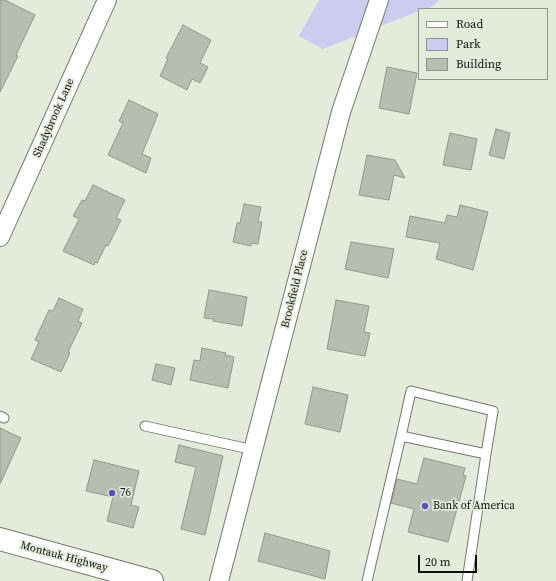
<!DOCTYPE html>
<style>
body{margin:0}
#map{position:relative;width:556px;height:581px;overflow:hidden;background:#e4ebdb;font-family:"Source Serif 4",serif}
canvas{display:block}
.legend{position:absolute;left:418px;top:8px;width:130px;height:72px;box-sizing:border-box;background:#e4ebdb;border:1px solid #8f9488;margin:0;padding:5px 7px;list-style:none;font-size:12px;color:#0f110b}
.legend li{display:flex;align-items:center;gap:8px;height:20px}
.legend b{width:20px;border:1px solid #8f9488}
.scale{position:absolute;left:418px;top:555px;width:59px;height:18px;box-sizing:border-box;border:2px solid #0f110b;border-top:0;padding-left:5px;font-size:12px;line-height:14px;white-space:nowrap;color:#0f110b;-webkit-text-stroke:3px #e4ebdb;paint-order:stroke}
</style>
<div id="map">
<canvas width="556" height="581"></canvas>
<ul class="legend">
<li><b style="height:5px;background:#fff"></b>Road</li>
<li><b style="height:11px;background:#cbccef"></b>Park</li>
<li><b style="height:11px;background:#b8beaf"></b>Building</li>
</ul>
<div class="scale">20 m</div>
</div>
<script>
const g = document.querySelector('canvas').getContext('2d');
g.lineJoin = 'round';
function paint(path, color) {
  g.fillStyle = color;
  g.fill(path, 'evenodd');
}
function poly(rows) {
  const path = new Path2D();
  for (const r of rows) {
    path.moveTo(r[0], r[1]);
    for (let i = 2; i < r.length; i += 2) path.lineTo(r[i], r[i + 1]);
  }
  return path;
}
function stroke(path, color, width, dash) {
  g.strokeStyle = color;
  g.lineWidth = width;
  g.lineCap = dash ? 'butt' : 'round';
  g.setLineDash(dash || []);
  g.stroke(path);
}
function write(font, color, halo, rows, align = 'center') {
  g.font = font + ' "Source Serif 4",serif';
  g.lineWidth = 3.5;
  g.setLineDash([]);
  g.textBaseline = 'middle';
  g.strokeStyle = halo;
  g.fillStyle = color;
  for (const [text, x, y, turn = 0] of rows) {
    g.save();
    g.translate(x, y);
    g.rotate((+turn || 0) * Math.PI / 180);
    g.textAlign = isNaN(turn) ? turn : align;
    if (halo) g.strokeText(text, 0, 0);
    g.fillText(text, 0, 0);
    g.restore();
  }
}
paint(poly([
 [319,0,439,0,433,6,425,9,419,9,419,11,323,49,299,36]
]), '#cbccef');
const building = poly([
 [0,0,5,0,35,15,16,55,18,56,0,92,0,0],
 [183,25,211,40,200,63,208,67,200,83,192,79,187,90,160,76,168,59,166,58,183,25],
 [387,67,417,73,409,114,379,108,387,67],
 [129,100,158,114,142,154,151,158,146,173,108,155,123,123,119,121,129,100],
 [496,129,510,133,504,159,489,155,496,129],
 [450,133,477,139,471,170,443,165,450,133],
 [367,155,395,160,405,178,394,175,389,200,359,195,367,155],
 [93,185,125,200,116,218,121,220,108,246,106,245,97,263,95,262,94,265,63,251,79,219,73,216,82,200,85,201,93,185],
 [244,204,261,207,258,222,262,222,258,244,251,243,251,246,233,242,237,223,240,223,244,204],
 [460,205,488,212,473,270,436,259,440,243,406,237,410,216,445,223,447,215,457,217,460,205],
 [351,242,394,249,388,278,345,269,351,242],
 [209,290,247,297,242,326,213,321,214,319,204,318,209,290],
 [59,298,83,309,78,321,82,323,68,352,70,353,61,372,31,359,39,342,35,340,49,310,53,311,59,298],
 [336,300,369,306,364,332,370,333,365,356,327,349,336,300],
 [202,348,226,353,225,355,234,357,228,388,190,380,194,360,200,361,202,348],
 [156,364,175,368,171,385,152,380,156,364],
 [313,387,348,395,340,432,305,424,313,387],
 [0,428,21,438,0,484,0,428],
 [179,445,223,456,205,535,181,529,196,467,175,462,179,445],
 [424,458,465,468,463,475,466,476,448,542,408,532,414,509,391,503,397,479,417,484,424,458],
 [94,460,139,471,131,505,139,507,133,528,107,521,113,497,86,491,94,460],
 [265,533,330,551,325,579,258,561,265,533]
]);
paint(building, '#b8beaf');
stroke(building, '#919789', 1);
const service = poly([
 [0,416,4,418],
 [145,426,254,450],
 [401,436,411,391,493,411,486,454],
 [367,581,401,436,486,454,467,581]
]);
const minor = poly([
 [0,237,107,0],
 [219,581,341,112,379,0]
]);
const primary = poly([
 [0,539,152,581]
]);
stroke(service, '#73796b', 11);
stroke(minor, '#73796b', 20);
stroke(primary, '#73796b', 24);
stroke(service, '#fff', 9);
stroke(minor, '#fff', 18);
stroke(primary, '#fff', 22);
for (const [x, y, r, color] of [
 [112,493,4,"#5c4dc6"],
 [425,506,4,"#5c4dc6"]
]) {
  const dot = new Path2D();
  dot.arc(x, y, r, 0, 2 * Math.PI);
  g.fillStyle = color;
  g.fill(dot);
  stroke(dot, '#e4ebdb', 1.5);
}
write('11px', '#0f110b', '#e4ebdb', [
 ["Shadybrook Lane",54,118,-66],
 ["Brookfield Place",295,289,-76],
 ["Montauk Highway",64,557,15]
]);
write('11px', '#0f110b', '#e4ebdb', [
 ["76",120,493],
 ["Bank of America",433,506]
], 'left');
</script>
